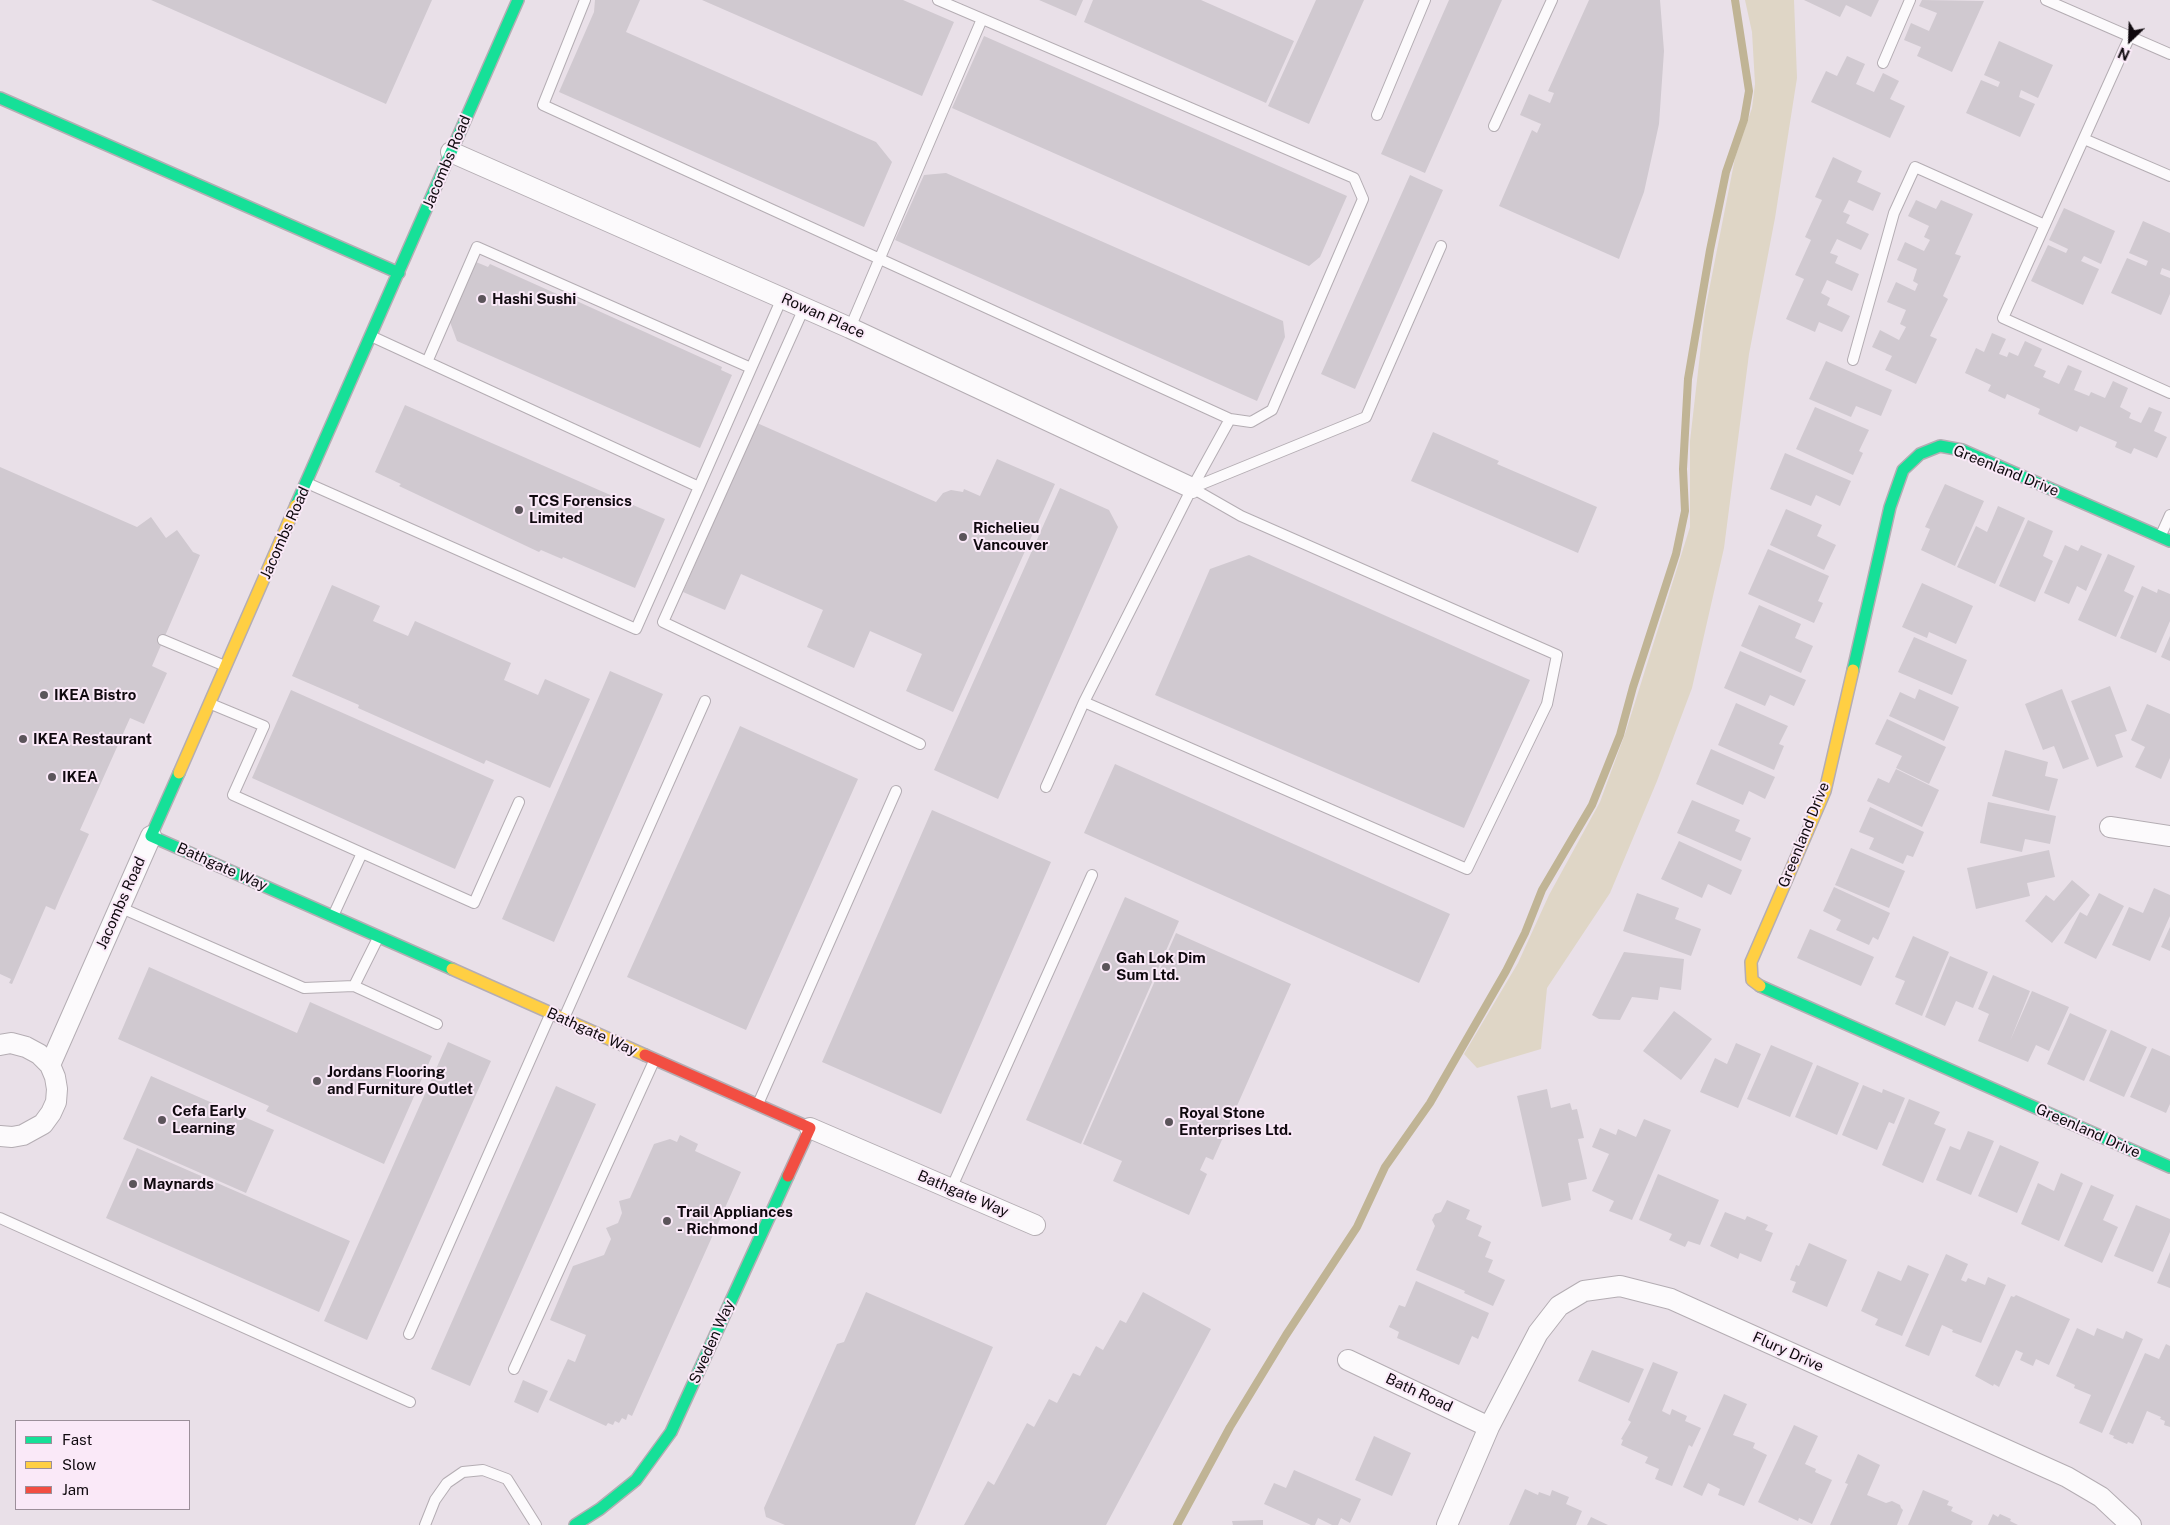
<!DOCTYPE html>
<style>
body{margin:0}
#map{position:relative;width:2170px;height:1525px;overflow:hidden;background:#e9e0e8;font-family:"Public Sans",sans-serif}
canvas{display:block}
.legend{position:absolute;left:15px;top:1420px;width:175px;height:90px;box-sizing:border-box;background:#fae9f8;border:1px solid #9c8f9a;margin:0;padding:6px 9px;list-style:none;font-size:15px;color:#0f090e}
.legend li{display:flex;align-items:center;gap:10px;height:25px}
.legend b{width:25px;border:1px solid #9c8f9a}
.north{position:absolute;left:2105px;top:15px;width:50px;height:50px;-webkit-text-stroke:4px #fae9f8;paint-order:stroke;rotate:204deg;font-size:14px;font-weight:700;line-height:20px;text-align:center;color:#0f090e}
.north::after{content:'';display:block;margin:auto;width:18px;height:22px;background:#0f090e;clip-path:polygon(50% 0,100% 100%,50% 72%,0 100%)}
</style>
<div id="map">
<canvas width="2170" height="1525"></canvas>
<ul class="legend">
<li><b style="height:6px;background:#16e098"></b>Fast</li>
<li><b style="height:6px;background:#ffcf43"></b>Slow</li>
<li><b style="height:6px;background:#f24e42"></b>Jam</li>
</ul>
<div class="north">N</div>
</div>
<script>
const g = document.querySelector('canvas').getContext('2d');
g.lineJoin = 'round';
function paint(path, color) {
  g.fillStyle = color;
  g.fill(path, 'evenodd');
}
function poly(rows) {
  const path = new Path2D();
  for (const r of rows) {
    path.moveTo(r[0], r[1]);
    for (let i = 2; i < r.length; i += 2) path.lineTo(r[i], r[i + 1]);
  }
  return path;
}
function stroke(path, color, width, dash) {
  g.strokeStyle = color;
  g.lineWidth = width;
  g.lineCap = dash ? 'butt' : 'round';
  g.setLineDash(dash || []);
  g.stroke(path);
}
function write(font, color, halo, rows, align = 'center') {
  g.font = font + ' "Public Sans",sans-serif';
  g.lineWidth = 4;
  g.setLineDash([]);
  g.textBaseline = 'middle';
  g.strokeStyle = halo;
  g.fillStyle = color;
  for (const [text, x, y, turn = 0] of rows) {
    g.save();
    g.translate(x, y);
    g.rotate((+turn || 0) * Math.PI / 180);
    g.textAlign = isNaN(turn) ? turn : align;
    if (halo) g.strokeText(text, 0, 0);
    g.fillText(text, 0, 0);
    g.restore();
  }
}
paint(poly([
 [1745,0,1794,0,1797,78,1775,218,1749,354,1724,548,1692,688,1657,781,1610,893,1547,988,1541,1049,1477,1068,1464,1054,1518,963,1549,895,1600,802,1626,731,1690,527,1690,441,1705,311,1735,158,1752,108,1755,84,1752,32]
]), '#dfd6c6');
stroke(poly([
 [1177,1525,1230,1427,1286,1335,1357,1227,1385,1167,1430,1103,1506,971,1525,933,1542,890,1592,805,1620,735,1633,687,1676,554,1685,511,1683,469,1688,379,1710,250,1726,172,1744,120,1749,91,1735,0]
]), '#c0b495', 8);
paint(poly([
 [151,0,432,0,386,104],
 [595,0,640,0,626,32,876,142,892,162,864,227,559,92,594,12],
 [702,0,903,0,954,22,922,96],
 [1039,0,1083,0,1076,16],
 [1093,0,1201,0,1294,41,1266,103,1084,22],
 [1316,0,1364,0,1309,124,1268,106],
 [1449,0,1502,0,1425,173,1381,154],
 [1589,0,1660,0,1664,51,1659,124,1644,192,1619,259,1499,206,1532,130,1537,133,1541,124,1520,115,1529,94,1550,103,1554,93,1548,91],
 [1804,0,1879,0,1871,17,1846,5,1840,17],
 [1922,0,1984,1,1952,72,1917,56,1921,47,1904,40,1911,23,1929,31,1937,13,1919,6],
 [984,36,1347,196,1320,257,1309,266,952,108],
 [1999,41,2053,65,2038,98,2021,90,2019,97,2035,104,2020,137,1966,113,1981,80,1998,87,2000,82,1984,75],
 [1847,56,1865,64,1856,84,1874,92,1883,73,1899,81,1890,99,1905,106,1890,138,1811,102,1826,71,1837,76],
 [1833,157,1862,171,1857,182,1881,193,1873,211,1849,200,1843,212,1850,215,1846,223,1869,234,1861,250,1837,239,1830,253,1838,256,1835,263,1859,274,1852,291,1827,280,1821,293,1830,298,1827,305,1850,316,1842,332,1819,322,1815,332,1786,319,1804,279,1795,275,1811,240,1805,237,1822,200,1815,197],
 [946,173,1283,321,1285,337,1257,401,895,240,924,175],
 [1410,175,1443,190,1355,389,1321,374],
 [1916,200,1936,209,1941,200,1973,214,1955,254,1961,256,1943,296,1948,299,1930,336,1937,339,1916,384,1885,370,1892,356,1872,347,1880,330,1899,340,1906,327,1900,324,1906,310,1887,302,1896,282,1915,291,1918,284,1913,281,1917,269,1897,260,1905,242,1924,251,1930,240,1924,237,1929,226,1908,216],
 [2064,208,2115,231,2101,264,2084,256,2081,261,2099,269,2083,305,2031,281,2048,245,2066,253,2068,249,2049,240],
 [2143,221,2170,233,2170,271,2162,268,2160,274,2170,278,2170,294,2161,315,2111,293,2127,258,2146,266,2148,261,2129,253],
 [476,262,488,267,490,264,568,299,570,298,722,367,721,370,732,375,700,448,457,341,450,322],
 [1992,333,2006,339,1999,354,2007,357,2009,352,2018,356,2025,341,2042,349,2034,366,2046,371,2043,377,2059,384,2068,365,2082,371,2074,390,2089,396,2091,392,2105,398,2113,381,2128,388,2120,407,2131,413,2129,418,2141,423,2149,407,2162,412,2154,431,2167,437,2157,458,2134,448,2131,454,2115,447,2117,442,2080,426,2077,432,2038,414,2040,409,2007,394,2005,399,1988,391,1991,385,1965,373,1976,348,1984,352],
 [1826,361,1892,390,1881,416,1856,406,1851,417,1809,399],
 [405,405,665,519,635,588,563,557,562,559,541,550,539,552,399,486,401,484,375,472],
 [1815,407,1869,430,1859,451,1863,453,1853,475,1796,449],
 [757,423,936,502,943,493,951,490,963,492,964,489,980,496,997,459,1055,484,953,712,906,691,922,654,870,631,854,668,807,647,823,610,741,574,725,610,683,592],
 [1433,432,1499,461,1497,464,1597,507,1578,553,1411,481],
 [1785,453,1851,481,1840,506,1816,495,1811,506,1770,489],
 [0,467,137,527,151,517,166,538,177,530,193,552,200,555,152,666,167,673,144,724,130,718,80,830,89,834,60,898,55,910,46,906,12,984,9,983,11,979,0,974],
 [1945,484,1984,501,1955,566,1921,550,1930,529,1925,527],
 [1060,488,1109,510,1118,527,998,799,934,770],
 [1998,506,2025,518,1995,584,1957,567,1976,526,1987,532],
 [1786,509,1822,525,1817,536,1836,545,1824,570,1770,545],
 [2028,520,2053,531,2043,556,2053,561,2035,602,1999,586],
 [2065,545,2078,551,2081,545,2102,554,2086,591,2077,586,2069,604,2044,593],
 [1768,549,1829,576,1818,601,1823,603,1814,623,1748,594],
 [2108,554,2135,566,2124,591,2134,596,2116,637,2078,620],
 [1249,555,1530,680,1464,828,1155,695,1210,569],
 [1922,583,1973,606,1956,644,1929,632,1927,638,1902,627],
 [332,585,380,606,373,621,408,636,415,621,511,663,504,680,538,695,545,679,590,699,550,788,486,760,484,764,358,708,359,705,292,676],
 [2142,586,2157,593,2158,589,2170,594,2170,621,2156,653,2120,638],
 [1759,605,1801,624,1795,638,1813,646,1801,673,1741,646],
 [2170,636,2170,661,2161,657],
 [1914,637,1967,660,1952,695,1898,672],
 [1740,651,1806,680,1794,706,1770,695,1765,706,1724,688],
 [610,671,663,694,554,942,502,919],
 [2110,686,2127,731,2115,735,2123,757,2097,767,2071,701],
 [1919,689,1959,707,1944,741,1889,716,1900,692,1915,699],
 [2062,689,2089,759,2063,769,2054,746,2043,750,2025,704],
 [291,690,494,780,455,869,252,778],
 [1736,703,1788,726,1779,744,1784,746,1774,770,1718,745],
 [2147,704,2170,714,2170,758,2161,779,2135,767,2145,747,2131,740],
 [1887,719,1946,747,1929,784,1896,768,1902,756,1875,744],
 [740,726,858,779,746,1030,627,977],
 [1711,749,1775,777,1765,799,1749,791,1743,805,1696,784],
 [2005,750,2048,762,2045,776,2058,779,2049,811,1992,796],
 [1115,764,1450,914,1419,983,1084,833],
 [1896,769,1939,790,1922,827,1867,801,1878,778,1889,783],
 [1692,800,1740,820,1735,831,1751,838,1741,861,1677,833],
 [1988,802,2056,816,2050,844,2025,839,2022,852,1980,843],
 [1870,807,1924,832,1913,857,1907,855,1903,864,1869,849,1874,838,1859,832],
 [932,810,1051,862,941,1114,822,1062],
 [1679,841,1742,870,1731,895,1708,884,1702,898,1661,879],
 [1851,848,1905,871,1889,908,1835,885],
 [2049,850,2055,877,2027,883,2030,896,1976,909,1967,868],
 [2072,880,2090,895,2052,943,2025,921,2046,895,2054,901],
 [1834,887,1890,913,1878,940,1873,937,1869,945,1836,930,1841,920,1823,911],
 [2154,888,2170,895,2170,916,2150,961,2112,945,2129,907,2143,913],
 [1637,893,1679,908,1675,919,1701,929,1691,956,1623,931],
 [2099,893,2124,906,2096,959,2064,943,2080,912,2087,916],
 [1125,897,1179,921,1081,1144,1026,1120],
 [2170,927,2170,951,2161,947],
 [1810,929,1874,957,1861,986,1797,958],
 [1176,933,1291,984,1213,1160,1206,1157,1200,1170,1207,1174,1189,1215,1113,1181,1122,1161,1083,1144],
 [1913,936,1949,952,1922,1016,1895,1004,1905,981,1895,977],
 [1624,952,1684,959,1681,990,1660,987,1658,1000,1632,997,1620,1020,1599,1019,1592,1015],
 [1950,956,1988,972,1973,1008,1956,1001,1945,1026,1925,1017],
 [149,967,297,1033,310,1002,432,1056,384,1164,266,1111,269,1106,118,1039],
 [1993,975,2030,991,2010,1041,2032,991,2069,1007,2049,1051,2036,1045,2028,1062,1978,1041,1989,1014,1978,1009],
 [1674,1011,1712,1039,1681,1080,1643,1051],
 [2070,1013,2107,1030,2084,1081,2047,1064],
 [2111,1030,2147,1047,2124,1097,2089,1081],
 [448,1042,491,1061,367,1340,324,1321],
 [1736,1043,1761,1054,1738,1108,1700,1092,1715,1058,1727,1064],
 [1771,1045,1813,1063,1790,1117,1747,1099],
 [2152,1048,2170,1056,2170,1104,2166,1113,2130,1097],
 [1817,1065,1859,1083,1837,1135,1795,1117],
 [151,1076,274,1130,246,1193,123,1139],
 [1863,1085,1882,1093,1883,1089,1905,1098,1894,1124,1889,1122,1877,1150,1842,1135],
 [556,1086,596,1104,470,1386,431,1369],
 [1547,1089,1551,1108,1570,1103,1572,1110,1577,1109,1584,1138,1578,1139,1587,1179,1568,1183,1571,1200,1542,1207,1517,1096],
 [1909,1099,1940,1112,1934,1124,1946,1129,1923,1183,1882,1165],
 [1644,1119,1671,1130,1632,1220,1609,1211,1614,1201,1592,1191,1609,1154,1592,1147,1600,1128,1616,1135,1618,1129,1636,1137],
 [1968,1131,1994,1141,1971,1195,1936,1180,1950,1146,1960,1150],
 [680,1135,698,1144,695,1151,741,1172,632,1416,628,1414,626,1420,622,1418,619,1423,615,1421,613,1425,608,1423,606,1426,549,1400,568,1359,575,1362,586,1335,550,1320,573,1266,604,1255,611,1239,606,1228,618,1223,622,1213,619,1201,630,1198,654,1144,670,1139,677,1142],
 [2000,1145,2039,1162,2017,1213,1978,1196],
 [137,1148,350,1241,319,1312,106,1218],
 [2061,1173,2083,1183,2059,1241,2021,1224,2038,1183,2054,1191],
 [1658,1174,1719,1200,1700,1245,1688,1241,1685,1247,1669,1240,1672,1234,1639,1220],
 [2091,1185,2114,1195,2103,1220,2118,1227,2102,1263,2064,1246],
 [1447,1200,1470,1210,1466,1219,1482,1226,1478,1236,1491,1242,1485,1257,1493,1260,1488,1272,1505,1280,1493,1306,1464,1293,1465,1291,1416,1270,1435,1226,1432,1220,1435,1214,1441,1212],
 [2136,1205,2170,1219,2170,1232,2153,1272,2114,1256],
 [1725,1212,1745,1220,1747,1216,1768,1225,1765,1230,1773,1233,1761,1262,1740,1253,1738,1259,1710,1246],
 [1809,1243,1847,1260,1827,1307,1792,1292,1796,1282,1790,1280,1796,1265,1799,1266],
 [2170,1252,2170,1288,2157,1283],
 [1946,1254,1968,1264,1961,1280,1966,1282,1968,1278,1985,1285,1988,1277,2006,1285,1981,1343,1952,1332,1953,1330,1942,1325,1929,1356,1905,1346],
 [1908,1265,1929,1274,1902,1336,1875,1325,1878,1319,1861,1311,1878,1271,1901,1281],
 [1416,1281,1489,1313,1478,1339,1472,1336,1459,1365,1397,1338,1399,1332,1389,1327,1399,1305,1405,1307],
 [866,1292,993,1347,915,1525,785,1525,766,1517,764,1508,837,1344,844,1342],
 [1143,1292,1211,1329,1106,1525,964,1525,988,1481,994,1485,1027,1423,1034,1427,1049,1399,1057,1403,1073,1373,1080,1376,1096,1346,1103,1350,1120,1320,1126,1323],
 [2016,1295,2070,1319,2049,1365,2036,1359,2033,1366,2020,1360,2023,1353,2016,1350,1999,1387,1994,1384,1993,1386,1975,1376,2011,1296,2014,1297],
 [2077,1328,2094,1336,2097,1328,2123,1339,2126,1331,2143,1339,2102,1433,2079,1423,2091,1395,2074,1388,2075,1385,2056,1376],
 [2166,1344,2170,1346,2170,1427,2164,1425,2165,1421,2160,1419,2161,1417,2147,1411,2133,1444,2128,1442,2127,1444,2113,1438,2114,1436,2109,1434,2145,1353,2159,1359],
 [1592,1350,1644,1369,1629,1403,1578,1381],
 [1653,1362,1678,1372,1662,1411,1670,1415,1672,1409,1687,1416,1685,1421,1701,1428,1692,1447,1689,1445,1672,1486,1655,1479,1659,1469,1645,1463,1648,1457,1621,1445,1623,1440,1621,1439,1631,1422,1628,1420],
 [523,1380,548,1391,538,1413,514,1402],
 [1724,1394,1747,1404,1733,1435,1755,1443,1753,1448,1767,1455,1744,1506,1718,1495,1720,1489,1708,1483,1702,1496,1683,1487],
 [1794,1425,1818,1436,1805,1464,1816,1469,1815,1472,1832,1480,1812,1524,1799,1518,1798,1521,1758,1502],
 [1374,1436,1411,1453,1392,1496,1355,1480],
 [1858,1454,1880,1465,1867,1495,1886,1503,1892,1501,1900,1505,1901,1508,1903,1510,1897,1525,1830,1525,1848,1484,1845,1483],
 [1294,1470,1361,1499,1350,1523,1341,1518,1338,1525,1332,1525,1318,1518,1315,1525,1311,1525,1264,1504,1274,1483,1286,1488],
 [1525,1489,1538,1495,1539,1492,1550,1496,1552,1490,1569,1497,1566,1504,1582,1511,1576,1525,1509,1525],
 [1923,1490,1949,1501,1947,1505,1953,1507,1951,1511,1973,1521,1971,1525,1908,1525],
 [1993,1514,1998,1517,2000,1514,2011,1519,2010,1521,2018,1525,1988,1525],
 [1591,1517,1608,1525,1587,1525],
 [1263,1520,1263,1525,1233,1525,1232,1521]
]), '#d0c9d0');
const lane = poly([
 [585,0,543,105,1230,419,1251,422,1272,410,1363,199,1354,178,938,0],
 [2046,0,2170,54],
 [2130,36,2003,318,2170,393],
 [1883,63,1910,0],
 [1377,115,1425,0],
 [1494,126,1552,0],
 [2084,139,2170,176],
 [804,308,663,622,920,744],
 [850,328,982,19],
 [373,337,699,487,782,298],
 [1853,360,1894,213,1915,167,2045,225],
 [427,362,477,247,751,368],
 [307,483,636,629,699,487],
 [1192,488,1366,417,1441,246],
 [2161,535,2170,515],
 [163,640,225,666],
 [1084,702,1467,869,1547,704,1557,655,1241,516,1192,488],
 [211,704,264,726,233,795,362,853],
 [1046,787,1084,702,1192,488,1230,419],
 [119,907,304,988,354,986,437,1024],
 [333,916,362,853,474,903,519,802],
 [354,986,378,938],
 [564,1018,705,701],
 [758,1104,896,791],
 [951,1189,1092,875],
 [0,1218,410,1402],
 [409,1334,550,1015],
 [514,1369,654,1061],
 [425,1525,435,1500,447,1483,463,1472,483,1470,507,1479,536,1525]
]);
const street = poly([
 [451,152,850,328,1192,488],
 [2110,827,2170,836],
 [0,1045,11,1043,26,1047,39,1054,50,1065,55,1077,57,1089,56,1102,51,1113,43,1124,23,1135,12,1137,0,1136],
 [50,1065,151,836],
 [810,1128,1035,1225],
 [1348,1360,1489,1427],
 [1447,1525,1489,1427,1538,1333,1559,1306,1584,1291,1620,1286,1671,1299,2067,1477,2101,1497,2131,1525]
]);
const fast = poly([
 [0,98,399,273],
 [296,505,518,0],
 [1853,670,1890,507,1903,470,1920,454,1940,446,1962,450,2170,541],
 [179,773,151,836,452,969],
 [1760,986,2170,1167],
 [575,1525,600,1509,636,1480,671,1432,788,1176]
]);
const slow = poly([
 [179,773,296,505],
 [452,969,645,1055],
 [1760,986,1752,980,1751,962,1825,791,1853,670]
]);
const jam = poly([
 [645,1055,810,1128,788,1176]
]);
stroke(lane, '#b4adb3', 12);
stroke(street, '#b4adb3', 22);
stroke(fast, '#b4adb3', 14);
stroke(slow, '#b4adb3', 14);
stroke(jam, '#b4adb3', 14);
stroke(lane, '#fcfafc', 10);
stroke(street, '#fcfafc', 20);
stroke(fast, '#16e098', 11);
stroke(slow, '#ffcf43', 11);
stroke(jam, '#f24e42', 11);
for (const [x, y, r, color] of [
 [482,299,5,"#5b545a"],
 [519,510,5,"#5b545a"],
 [963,537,5,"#5b545a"],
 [44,695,5,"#5b545a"],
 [23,739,5,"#5b545a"],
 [52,777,5,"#5b545a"],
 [1106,967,5,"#5b545a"],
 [317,1081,5,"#5b545a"],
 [162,1120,5,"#5b545a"],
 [1169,1122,5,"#5b545a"],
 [133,1184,5,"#5b545a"],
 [667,1221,5,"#5b545a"]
]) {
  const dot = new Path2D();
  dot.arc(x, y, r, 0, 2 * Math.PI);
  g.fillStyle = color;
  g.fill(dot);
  stroke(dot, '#fae9f8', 2);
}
write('15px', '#0f090e', '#fae9f8', [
 ["Jacombs Road",447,162,-67],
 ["Rowan Place",823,316,24],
 ["Greenland Drive",2006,471,22],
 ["Jacombs Road",285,533,-66],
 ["Greenland Drive",1804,835,-68],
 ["Bathgate Way",222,867,24],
 ["Jacombs Road",121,903,-66],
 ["Bathgate Way",592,1032,24],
 ["Greenland Drive",2088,1131,24],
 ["Bathgate Way",963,1194,23],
 ["Sweden Way",712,1342,-66],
 ["Flury Drive",1788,1352,24],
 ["Bath Road",1419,1393,25]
]);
write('bold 15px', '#0f090e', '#fae9f8', [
 ["Hashi Sushi",492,299],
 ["TCS Forensics",529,501],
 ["Limited",529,518],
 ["Richelieu",973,528],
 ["Vancouver",973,545],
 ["IKEA Bistro",54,695],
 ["IKEA Restaurant",33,739],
 ["IKEA",62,777],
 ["Gah Lok Dim",1116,958],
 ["Sum Ltd.",1116,975],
 ["Jordans Flooring",327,1072],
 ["and Furniture Outlet",327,1089],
 ["Cefa Early",172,1111],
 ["Learning",172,1128],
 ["Royal Stone",1179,1113],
 ["Enterprises Ltd.",1179,1130],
 ["Maynards",143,1184],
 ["Trail Appliances",677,1212],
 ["- Richmond",677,1229]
], 'left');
</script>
